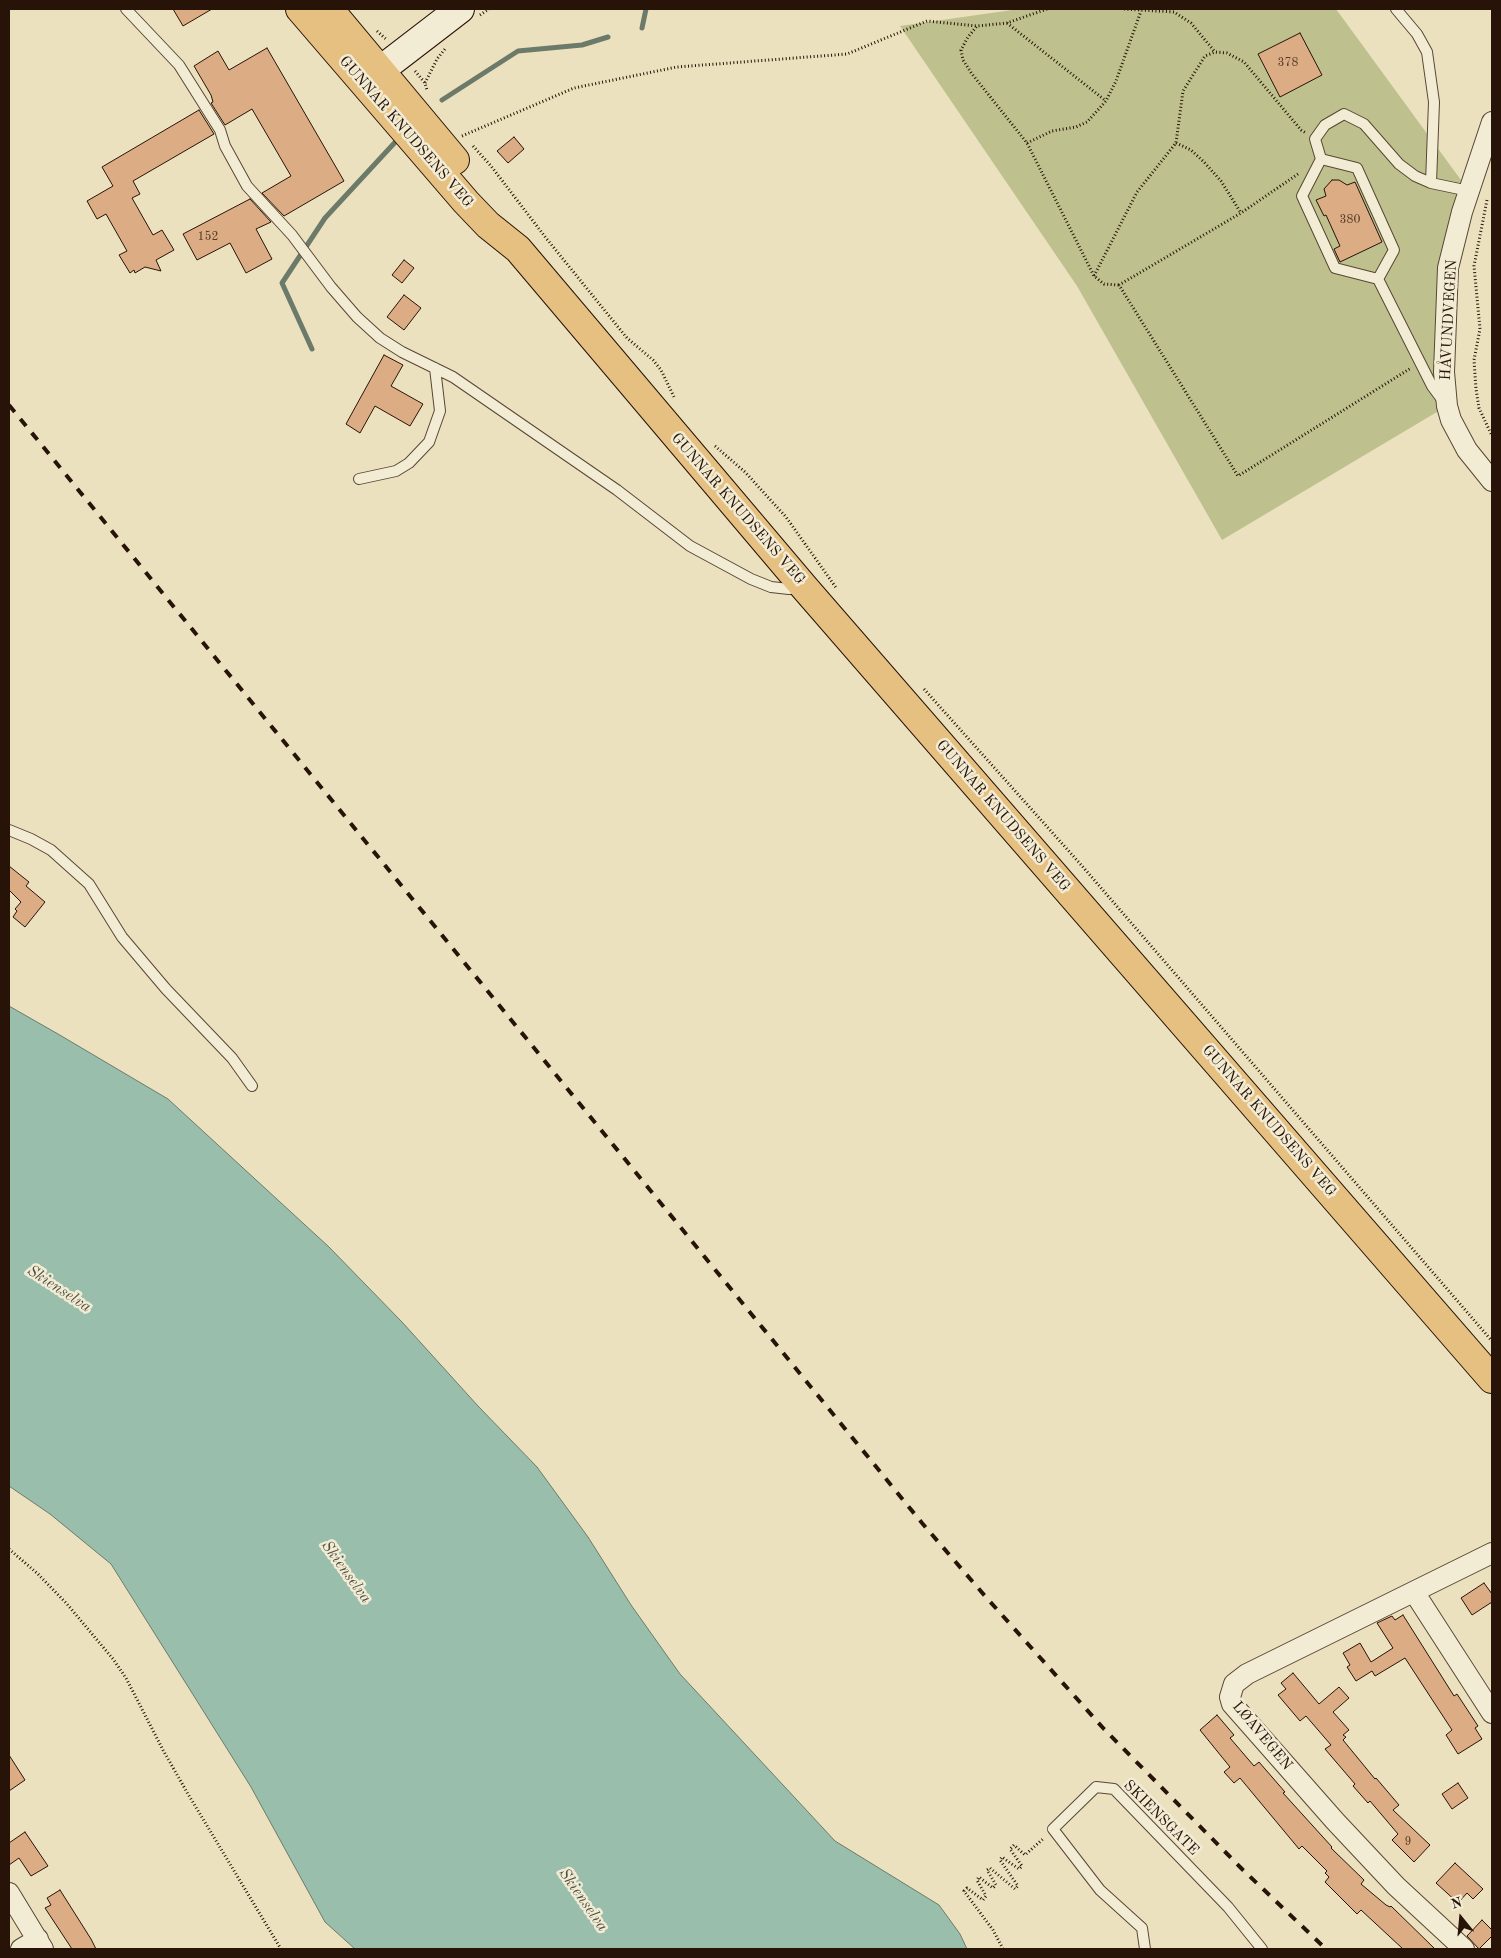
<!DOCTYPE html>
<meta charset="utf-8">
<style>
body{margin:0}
#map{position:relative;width:1501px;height:1958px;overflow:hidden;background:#ece1bf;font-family:"Old Standard TT",serif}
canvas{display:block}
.frame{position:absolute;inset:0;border:10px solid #271307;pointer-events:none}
.north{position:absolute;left:1436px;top:1893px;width:50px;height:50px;-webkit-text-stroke:4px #f3ecd5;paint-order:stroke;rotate:343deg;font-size:14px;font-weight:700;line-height:20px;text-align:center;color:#271307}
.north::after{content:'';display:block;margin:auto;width:18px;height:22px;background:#271307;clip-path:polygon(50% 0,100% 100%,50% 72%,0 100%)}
</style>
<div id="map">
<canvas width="1501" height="1958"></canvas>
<div class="frame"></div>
<div class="north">N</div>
</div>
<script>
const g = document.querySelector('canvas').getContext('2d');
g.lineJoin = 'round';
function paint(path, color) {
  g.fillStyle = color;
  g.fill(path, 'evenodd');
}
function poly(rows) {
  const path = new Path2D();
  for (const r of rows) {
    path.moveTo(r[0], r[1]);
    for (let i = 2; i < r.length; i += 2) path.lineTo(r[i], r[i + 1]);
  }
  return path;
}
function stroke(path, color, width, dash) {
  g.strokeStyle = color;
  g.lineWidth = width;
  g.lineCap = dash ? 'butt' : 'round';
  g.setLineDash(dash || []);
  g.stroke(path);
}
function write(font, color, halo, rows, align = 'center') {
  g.font = font + ' "Old Standard TT",serif';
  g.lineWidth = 5;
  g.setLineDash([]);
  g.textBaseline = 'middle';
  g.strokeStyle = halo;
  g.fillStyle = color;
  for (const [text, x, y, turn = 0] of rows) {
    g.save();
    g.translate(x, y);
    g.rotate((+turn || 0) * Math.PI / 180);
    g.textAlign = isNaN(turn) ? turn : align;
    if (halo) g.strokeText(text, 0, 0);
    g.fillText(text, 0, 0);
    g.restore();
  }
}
paint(poly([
 [1019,9,1336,9,1469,191,1462,212,1447,406,1222,540,1077,286,900,26]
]), '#bec18e');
const water = poly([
 [9,1006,58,1034,168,1099,329,1247,402,1322,478,1406,537,1467,588,1537,631,1605,680,1674,835,1841,939,1905,960,1934,967,1949,355,1949,325,1922,251,1787,111,1564,50,1514,9,1486,9,1006]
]);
paint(water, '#9abeac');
stroke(water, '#6c7a6a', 1);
stroke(poly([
 [642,28,646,9],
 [442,100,518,51,582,45,608,37],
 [312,349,282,283,325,218,399,138]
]), '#6c7a6a', 5);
const building = poly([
 [173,9,212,9,183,26,173,9],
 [1300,33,1322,75,1280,97,1258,54,1300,33],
 [267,48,344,181,284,216,262,193,291,176,252,109,225,125,211,103,213,102,211,95,194,66,218,51,229,70,267,48],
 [199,110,214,134,133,181,140,194,132,198,153,235,162,230,174,250,156,260,161,271,145,267,135,273,134,270,130,273,119,255,127,251,106,214,97,219,87,201,113,186,102,167,199,110],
 [514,137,524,149,508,163,497,151,514,137],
 [1332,180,1339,180,1347,185,1355,182,1382,242,1340,262,1334,249,1340,246,1326,215,1324,216,1316,200,1326,196,1324,189,1332,180],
 [250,199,271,222,256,229,272,259,246,273,230,243,197,260,183,234,250,199],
 [404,260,414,268,402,283,392,275,404,260],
 [404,295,421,308,404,330,387,317,404,295],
 [384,355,403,365,391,386,423,404,410,426,375,406,360,433,346,424,384,355],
 [9,866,29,882,26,886,45,902,25,927,13,917,17,911,15,909,21,902,9,890,9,866],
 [1484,1583,1492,1594,1492,1602,1472,1615,1461,1598,1484,1583],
 [1403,1615,1454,1696,1457,1694,1478,1726,1475,1728,1482,1739,1458,1754,1446,1735,1452,1730,1405,1658,1375,1676,1372,1671,1356,1681,1347,1667,1350,1665,1343,1653,1360,1643,1371,1662,1393,1648,1377,1623,1392,1616,1395,1620,1403,1615],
 [1293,1673,1319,1704,1339,1687,1349,1698,1333,1712,1349,1730,1343,1735,1346,1737,1343,1740,1375,1779,1376,1778,1399,1805,1393,1810,1430,1845,1414,1862,1392,1840,1398,1834,1370,1801,1368,1803,1353,1786,1355,1784,1325,1749,1331,1745,1306,1716,1300,1721,1278,1695,1286,1689,1281,1683,1293,1673],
 [1217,1715,1234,1735,1230,1738,1254,1766,1259,1762,1285,1792,1283,1793,1332,1847,1331,1848,1364,1880,1361,1884,1386,1905,1390,1907,1391,1906,1435,1949,1403,1949,1361,1910,1357,1914,1325,1882,1329,1877,1325,1873,1327,1871,1302,1846,1299,1849,1240,1778,1234,1783,1224,1772,1230,1767,1200,1730,1217,1715],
 [9,1755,25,1780,9,1791,9,1755],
 [1458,1783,1468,1798,1452,1809,1442,1794,1458,1783],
 [25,1832,48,1866,31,1876,19,1858,9,1865,9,1843,25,1832],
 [1455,1863,1483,1889,1473,1899,1467,1893,1458,1903,1436,1883,1455,1863],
 [60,1890,91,1939,96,1949,72,1949,45,1908,51,1905,47,1898,60,1890],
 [1482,1920,1492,1930,1492,1936,1479,1949,1467,1936,1482,1920]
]);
paint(building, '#dcac84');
stroke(building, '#271307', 1);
const lane = poly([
 [126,9,179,65,220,130,225,146,247,186,292,235,331,287,357,317,380,338,402,352,453,377,617,490,690,546,751,579,771,587,789,589,800,587],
 [1396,9,1417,34,1427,52,1434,102,1431,183],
 [1321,159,1357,168,1394,250,1378,279,1335,268,1302,196,1321,159,1315,139,1325,125,1344,114,1364,124,1399,164,1415,176,1431,183,1469,191],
 [1378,279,1432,386,1443,401],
 [359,479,396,471,409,463,429,442,440,411,435,368],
 [9,830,31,839,51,850,89,884,122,937,166,989,232,1058,252,1086],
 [1145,1949,1142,1928,1100,1890,1053,1829,1096,1787,1114,1789,1228,1907,1262,1949]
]);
const street = poly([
 [1492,122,1462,212,1448,268,1444,372,1447,406,1451,420,1467,450,1492,481],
 [1414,1592,1492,1713],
 [9,1893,43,1949],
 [21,1949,38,1939],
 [1464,1949,1396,1886,1335,1821,1232,1704,1230,1697,1234,1684,1247,1674,1492,1553]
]);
const secondary = poly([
 [365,82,460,9]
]);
const primary = poly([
 [300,9,466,202,488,225,518,249,804,587,1492,1379],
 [329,9,455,160]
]);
stroke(lane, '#584635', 12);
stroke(street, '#584635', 22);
stroke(secondary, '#271307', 30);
stroke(primary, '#271307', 30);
stroke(poly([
 [1047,9,1007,23,977,26,968,37,961,50,963,60,972,74,1027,143,1094,276,1104,284,1119,285],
 [1124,9,1174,12,1191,23,1215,52],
 [480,15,489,9],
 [1007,23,1106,101],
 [377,31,387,40],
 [415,71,425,83,427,90],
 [425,83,437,59,445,49],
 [462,136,574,88,677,67,847,54,927,21,977,26],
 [1027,143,1052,131,1076,127,1087,122,1106,101,1116,81,1141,11],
 [1176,143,1191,150,1204,162,1221,181,1241,213],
 [473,146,491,166,546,238,627,338,653,360,661,370,675,399],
 [1298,174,1241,213,1119,285,1238,476,1411,368],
 [1487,200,1474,266,1480,329,1474,360,1476,389,1479,408,1492,436],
 [1094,276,1137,192,1176,143,1183,91,1205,56,1215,52,1227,53,1244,62,1301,130,1306,133],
 [715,446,745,472,786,517,837,589],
 [924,689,1083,867,1492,1341],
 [9,1549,38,1574,67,1604,113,1659,126,1678,163,1750,188,1794,281,1949],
 [1003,1949,993,1930,964,1891,967,1888,983,1900,986,1896,977,1880,979,1877,993,1888,996,1885,987,1870,990,1868,1015,1889,1018,1886,1000,1860,1002,1857,1019,1869,1022,1866,1010,1849,1014,1845,1025,1855,1044,1838]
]), '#271307', 3, [1, 2.5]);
stroke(lane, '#f3ecd5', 10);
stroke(street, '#f3ecd5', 20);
stroke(secondary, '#f3ecd5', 28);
stroke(primary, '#e6c080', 28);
stroke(poly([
 [9,405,922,1523,985,1596,1104,1729,1242,1869,1326,1949]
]), '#271307', 4, [9, 9]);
write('12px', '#543926', null, [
 ["378",1288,63],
 ["380",1350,220],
 ["152",208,237],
 ["9",1408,1842]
]);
write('15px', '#271307', '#f3ecd5', [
 ["GUNNAR KNUDSENS VEG",406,132,49],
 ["HÅVUNDVEGEN",1449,320,-87],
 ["GUNNAR KNUDSENS VEG",738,509,49],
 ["GUNNAR KNUDSENS VEG",1003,816,49],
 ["GUNNAR KNUDSENS VEG",1269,1121,49],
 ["LØAVEGEN",1262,1736,50],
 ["SKIENSGATE",1161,1818,45]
]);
write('italic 16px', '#4f4f41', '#f3ecd5', [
 ["Skienselva",59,1289,33],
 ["Skienselva",346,1572,54],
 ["Skienselva",583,1900,55]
]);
</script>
